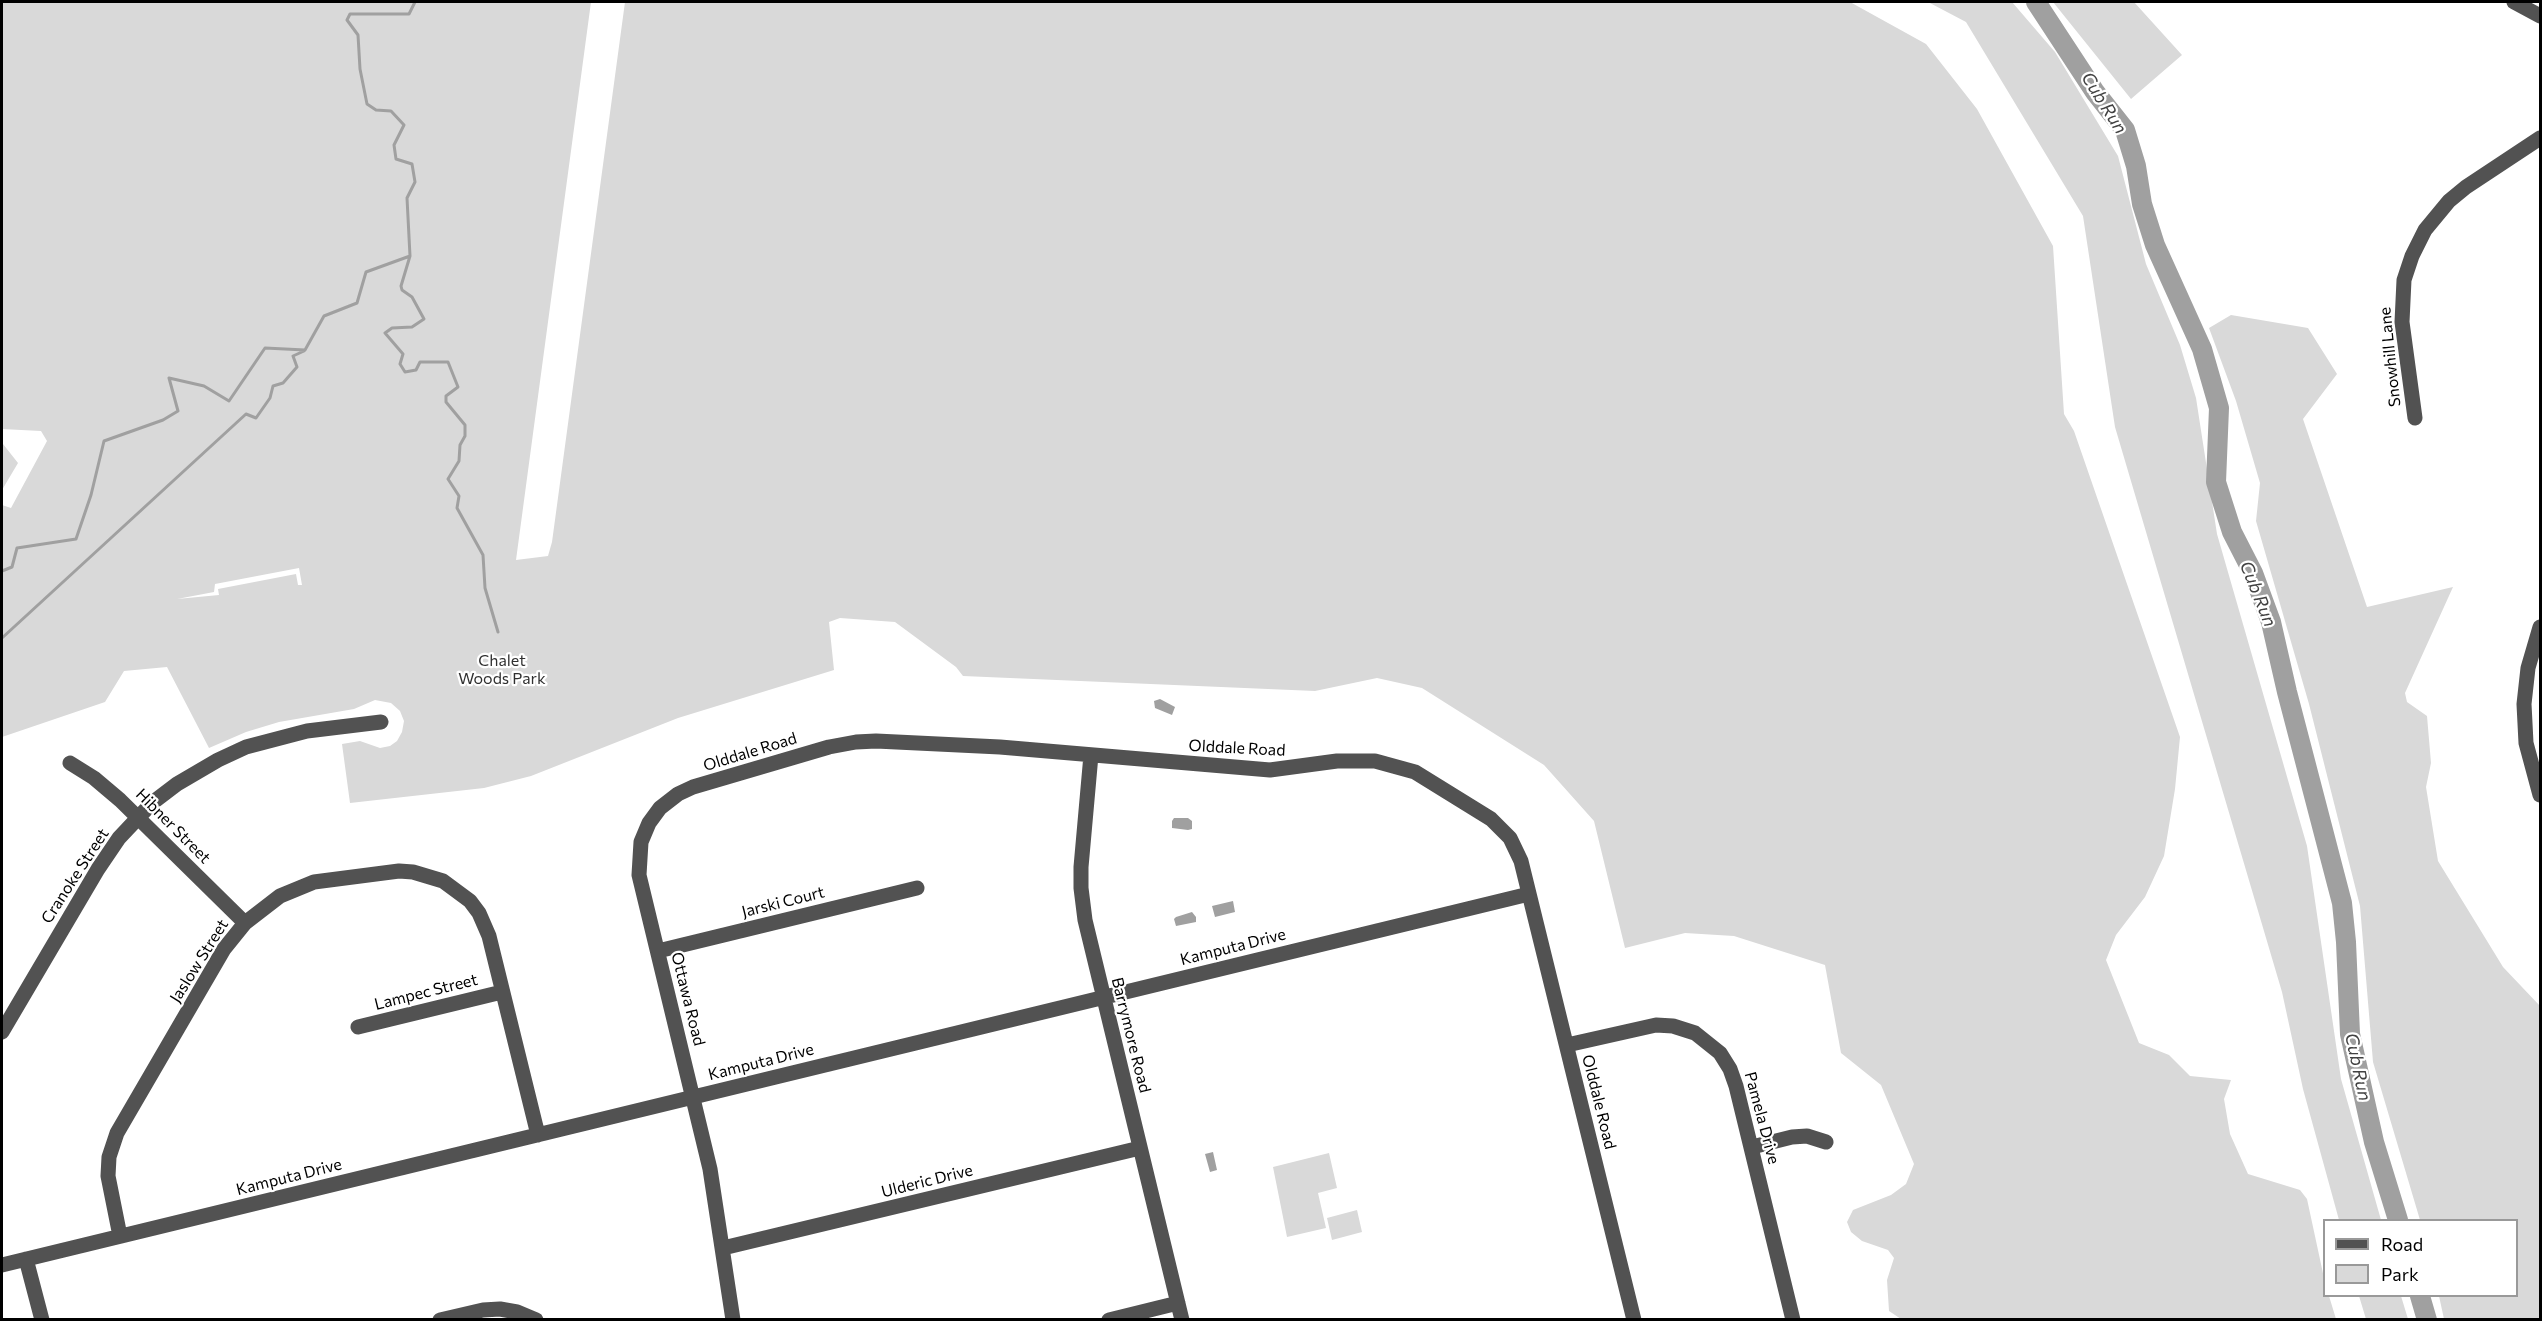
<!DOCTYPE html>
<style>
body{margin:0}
#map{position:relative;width:2542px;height:1321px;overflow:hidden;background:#fff;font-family:Commissioner,sans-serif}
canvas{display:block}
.frame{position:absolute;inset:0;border:3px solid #000;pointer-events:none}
.legend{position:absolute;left:2323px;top:1219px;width:195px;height:78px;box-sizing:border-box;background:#fff;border:2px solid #999;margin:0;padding:8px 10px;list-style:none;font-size:18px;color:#000}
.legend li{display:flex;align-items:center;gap:12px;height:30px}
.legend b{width:30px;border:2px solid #999}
</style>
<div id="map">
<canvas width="2542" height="1321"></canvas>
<div class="frame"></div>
<ul class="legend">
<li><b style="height:8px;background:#525252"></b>Road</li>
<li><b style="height:16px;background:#d9d9d9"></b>Park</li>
</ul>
</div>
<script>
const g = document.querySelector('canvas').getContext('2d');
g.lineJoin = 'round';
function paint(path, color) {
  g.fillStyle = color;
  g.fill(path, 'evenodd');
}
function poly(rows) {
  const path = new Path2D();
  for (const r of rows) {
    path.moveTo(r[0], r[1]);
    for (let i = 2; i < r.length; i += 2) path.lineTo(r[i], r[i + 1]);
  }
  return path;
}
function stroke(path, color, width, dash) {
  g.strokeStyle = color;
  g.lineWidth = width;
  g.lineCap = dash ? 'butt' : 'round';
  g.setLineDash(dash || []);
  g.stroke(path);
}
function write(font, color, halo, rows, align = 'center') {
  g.font = font + ' Commissioner,sans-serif';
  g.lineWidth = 4.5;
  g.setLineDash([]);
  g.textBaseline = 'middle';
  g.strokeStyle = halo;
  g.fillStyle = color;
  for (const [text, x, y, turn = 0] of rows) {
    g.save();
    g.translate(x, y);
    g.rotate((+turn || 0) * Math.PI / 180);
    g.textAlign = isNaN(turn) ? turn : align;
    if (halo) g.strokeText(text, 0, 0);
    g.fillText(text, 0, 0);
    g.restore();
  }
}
paint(poly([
 [2,2,591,2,516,560,548,556,552,542,625,2,1850,2,1926,44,1977,109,2053,246,2064,414,2074,431,2180,737,2175,789,2164,856,2145,897,2116,935,2106,960,2139,1043,2169,1055,2190,1076,2231,1080,2224,1099,2230,1134,2248,1174,2300,1190,2307,1199,2324,1278,2324,1296,2329,1296,2336,1319,1901,1319,1889,1311,1887,1280,1894,1258,1888,1250,1862,1241,1851,1232,1847,1222,1853,1210,1891,1195,1906,1184,1914,1164,1881,1085,1841,1053,1825,965,1734,936,1685,933,1625,948,1594,821,1544,765,1422,688,1377,678,1315,691,963,676,956,667,895,622,840,618,829,622,834,670,678,718,531,776,484,788,350,803,342,744,360,741,380,748,390,746,397,741,402,732,404,721,400,711,391,703,375,700,354,709,279,722,246,732,209,748,167,667,124,671,105,702,2,737,2,505,11,508,47,441,41,431,2,429],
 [299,568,302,585,298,585,296,574,218,589,219,595,177,599,214,592,215,584],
 [1928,2,2012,2,2055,52,2118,156,2146,264,2180,345,2196,398,2217,534,2307,846,2341,1079,2381,1220,2339,1220,2303,1089,2282,992,2115,427,2083,216,1966,22],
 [2053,2,2134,2,2182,55,2131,99],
 [2231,315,2308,328,2337,374,2303,419,2367,607,2453,587,2405,693,2407,702,2427,716,2431,763,2426,787,2438,861,2503,967,2540,1006,2540,1319,2444,1319,2439,1296,2516,1296,2516,1220,2420,1220,2373,1062,2360,906,2309,704,2256,521,2260,483,2236,401,2209,328],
 [3,444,18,463,2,490,2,446],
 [1329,1153,1337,1188,1318,1193,1326,1228,1287,1237,1273,1167],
 [1357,1210,1362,1232,1332,1240,1327,1218],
 [2359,1296,2401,1296,2408,1319,2366,1319]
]), '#d9d9d9');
paint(poly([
 [1160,699,1175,707,1172,715,1155,708,1154,701],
 [1174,818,1188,818,1192,821,1192,829,1188,830,1172,828,1172,821],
 [1233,901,1235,912,1215,917,1212,906],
 [1192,912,1196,917,1196,922,1176,926,1174,919,1176,917],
 [1213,1152,1217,1170,1210,1172,1205,1154]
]), '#a0a0a0');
stroke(poly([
 [410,256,401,286,402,290,412,297,424,319,412,327,392,328,385,333,403,354,400,364,405,372,416,370,420,362,448,362,458,387,446,396,446,402,465,425,465,436,460,445,459,461,448,479,459,496,457,508,483,555,485,588,498,632],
 [2,571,12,567,17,548,76,539,91,495,104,441,163,420,178,411,169,378,204,386,229,401,265,348,305,350,324,316,357,303,366,272,410,256,407,198,415,182,412,164,396,159,394,145,404,125,391,111,376,110,367,104,360,69,358,35,347,20,350,14,409,14,415,2],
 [2,638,246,414,256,418,270,398,273,386,283,383,297,367,293,356,304,351]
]), '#a0a0a0', 3);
stroke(poly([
 [2036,2,2095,92,2125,130,2136,166,2142,204,2155,245,2202,349,2219,408,2216,482,2232,532,2253,573,2271,622,2287,692,2342,903,2346,942,2350,1034,2374,1142,2398,1220],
 [2420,1296,2427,1320]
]), '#a0a0a0', 20);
stroke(poly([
 [2514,2,2540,16],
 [2415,418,2402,322,2404,280,2412,256,2425,230,2449,201,2466,187,2540,138],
 [2540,627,2528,668,2524,704,2526,743,2540,795],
 [1091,755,1081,867,1081,888,1085,920,1182,1320],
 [70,763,94,778,120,800,245,923],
 [658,951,917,888],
 [358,1027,502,992],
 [2,1032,98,869,119,838,152,803,177,784,218,760,246,747,307,731,381,722],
 [1567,1045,1656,1025,1673,1026,1695,1033,1720,1053,1730,1069,1736,1086,1793,1320],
 [1752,1147,1792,1137,1807,1136,1826,1142],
 [120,1236,108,1176,109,1157,117,1133,224,949,245,923,280,896,314,882,399,871,413,872,443,881,470,901,479,913,489,936,538,1135],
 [723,1248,1140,1148],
 [26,1259,42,1320],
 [2,1265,1529,894],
 [440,1320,483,1310,500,1309,517,1312,536,1320],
 [733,1320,710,1169,639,875,641,842,649,823,660,808,678,794,693,787,829,747,856,742,876,741,1000,747,1270,770,1337,761,1375,761,1415,772,1491,819,1510,838,1521,861,1634,1320],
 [1109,1320,1178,1303]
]), '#525252', 15);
write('16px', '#000', '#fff', [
 ["Snowhill Lane",2390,357,-96],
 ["Olddale Road",1237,748,3],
 ["Olddale Road",750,752,-17],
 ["Hibner Street",173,826,45],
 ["Cranoke Street",75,876,-57],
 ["Jarski Court",783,902,-14],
 ["Kamputa Drive",1233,947,-14],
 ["Jaslow Street",199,961,-58],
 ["Lampec Street",426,992,-14],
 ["Ottawa Road",688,999,76],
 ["Barrymore Road",1131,1035,76],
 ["Kamputa Drive",761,1062,-14],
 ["Olddale Road",1599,1102,76],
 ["Pamela Drive",1762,1118,75],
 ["Kamputa Drive",289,1177,-14],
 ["Ulderic Drive",927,1181,-14]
]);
write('16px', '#303030', '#fff', [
 ["Chalet",502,661],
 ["Woods Park",502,679]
]);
write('italic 18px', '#414141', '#fff', [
 ["Cub Run",2104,103,58],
 ["Cub Run",2258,594,68],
 ["Cub Run",2358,1067,78]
]);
</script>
